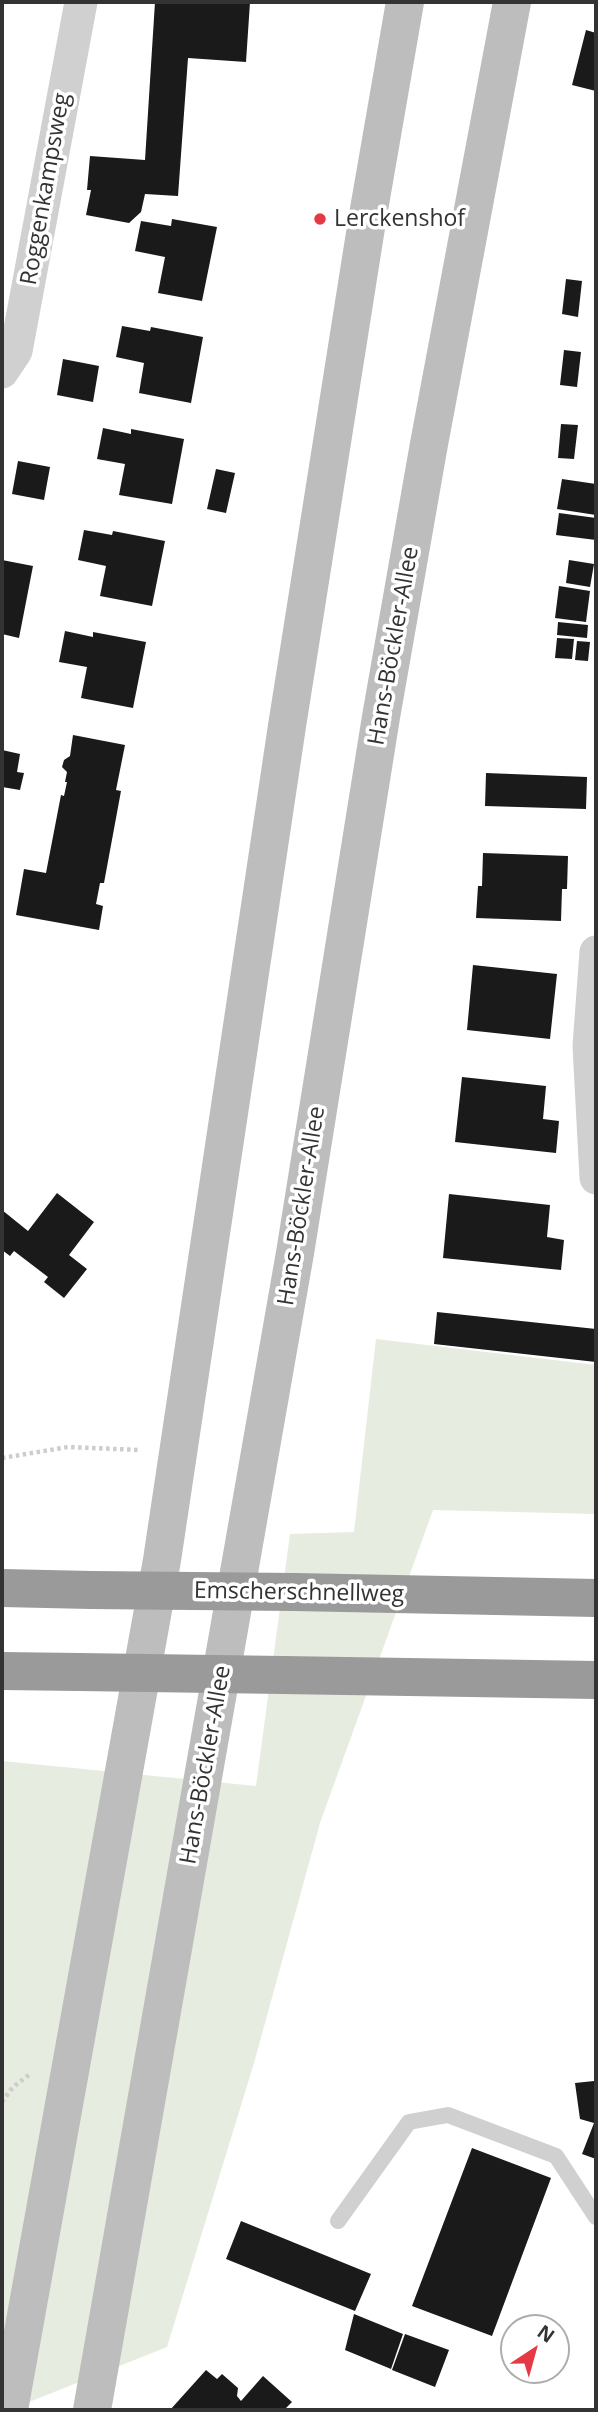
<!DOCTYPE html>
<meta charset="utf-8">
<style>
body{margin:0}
#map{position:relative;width:598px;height:2412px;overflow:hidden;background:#fff;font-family:"Open Sans",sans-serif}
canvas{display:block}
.frame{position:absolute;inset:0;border:4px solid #333;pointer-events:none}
.north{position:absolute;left:500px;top:2314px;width:70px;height:70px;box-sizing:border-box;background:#fff;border:2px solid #adadad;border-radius:50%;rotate:36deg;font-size:19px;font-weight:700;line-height:28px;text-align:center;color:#333}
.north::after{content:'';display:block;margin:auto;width:24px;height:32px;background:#e63946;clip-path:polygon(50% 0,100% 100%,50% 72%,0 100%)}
</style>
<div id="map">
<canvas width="598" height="2412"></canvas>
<div class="frame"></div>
<div class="north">N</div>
</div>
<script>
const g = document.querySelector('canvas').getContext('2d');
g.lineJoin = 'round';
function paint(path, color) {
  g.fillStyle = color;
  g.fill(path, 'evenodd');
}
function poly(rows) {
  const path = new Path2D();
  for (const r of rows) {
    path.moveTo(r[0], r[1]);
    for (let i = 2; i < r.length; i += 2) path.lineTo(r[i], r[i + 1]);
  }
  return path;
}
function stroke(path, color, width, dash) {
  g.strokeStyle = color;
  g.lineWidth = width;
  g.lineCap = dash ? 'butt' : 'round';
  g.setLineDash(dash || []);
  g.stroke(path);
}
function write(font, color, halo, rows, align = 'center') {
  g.font = font + ' "Open Sans",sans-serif';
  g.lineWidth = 7;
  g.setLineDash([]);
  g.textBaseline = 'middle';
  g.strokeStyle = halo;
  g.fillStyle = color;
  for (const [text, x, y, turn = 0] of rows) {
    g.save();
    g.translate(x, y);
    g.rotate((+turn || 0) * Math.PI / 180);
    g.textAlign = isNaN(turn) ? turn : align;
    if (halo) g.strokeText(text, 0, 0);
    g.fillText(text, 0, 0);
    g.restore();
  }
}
paint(poly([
 [376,1339,596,1365,596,1514,433,1510,320,1823,254,2063,167,2347,9,2410,2,2410,2,1761,256,1786,290,1534,354,1532]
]), '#e6ecdf');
paint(poly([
 [155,2,250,2,246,62,188,58,178,196,145,194,141,212,129,223,86,215,91,190,87,190,90,156,145,160],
 [586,30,596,33,596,91,572,85],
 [172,219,217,227,202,301,158,293,165,257,135,251,141,221,171,226],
 [566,279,582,281,578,317,562,314],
 [122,326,150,331,151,327,203,337,191,403,139,393,144,363,116,357],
 [564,350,581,352,577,387,560,385],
 [63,359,99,366,93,402,57,395],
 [561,424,578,425,574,459,558,458],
 [103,428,131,434,131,429,184,439,172,504,119,495,125,464,97,459],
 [18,461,50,467,44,500,12,494],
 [216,469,235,473,226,513,207,509],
 [562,479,596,484,596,515,557,509],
 [559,513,596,518,596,540,556,535],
 [84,530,112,535,113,531,165,541,152,606,100,596,106,566,78,560],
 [2,560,33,566,19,638,2,634],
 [569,560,594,564,590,587,566,583],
 [559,586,590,591,586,622,555,618],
 [558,622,588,625,587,638,557,635],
 [65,631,93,637,93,632,146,642,133,708,81,698,87,667,59,662],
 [557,638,574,639,572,659,555,658],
 [577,641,590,642,588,661,575,660],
 [73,735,125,745,116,790,121,791,104,883,100,883,96,904,103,906,99,930,16,915,24,869,46,873,61,795,64,796,67,782,65,782,67,772,62,767,64,760,70,756],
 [2,750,20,754,17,772,24,773,20,790,2,787],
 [486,773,587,777,586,809,485,806],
 [483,853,568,856,567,889,562,889,561,921,476,918,478,886,482,886],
 [473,965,557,974,550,1039,467,1030],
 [462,1077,546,1086,543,1119,559,1121,556,1153,455,1142],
 [57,1193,94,1222,69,1255,87,1269,64,1298,44,1282,48,1277,14,1251,10,1256,2,1250,2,1210,28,1231],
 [449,1194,550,1205,547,1237,564,1240,561,1270,443,1258],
 [437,1312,596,1329,596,1362,434,1344],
 [594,2081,596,2098,596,2159,582,2154,594,2123,580,2119,575,2083],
 [472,2148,551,2178,492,2336,412,2306],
 [241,2221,371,2274,355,2311,226,2259],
 [354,2314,403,2334,391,2369,345,2350],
 [405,2334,449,2350,435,2387,392,2370],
 [206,2370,217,2379,222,2374,238,2388,237,2396,241,2401,263,2376,292,2402,284,2410,170,2410]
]), '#1a1a1a');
stroke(poly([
 [2,1458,68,1447,140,1450],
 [2,2102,13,2087,30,2074]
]), '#cdcdcd', 4.5, [3.5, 3.5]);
stroke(poly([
 [338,2221,409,2122,448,2115,556,2156,596,2217]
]), '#d0d0d0', 16);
stroke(poly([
 [2,372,16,351,81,2],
 [596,952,589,1046,596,1178]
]), '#d0d0d0', 33);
stroke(poly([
 [9,2410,162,1560,287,726,367,221,405,2],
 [92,2410,295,1253,381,717,429,444,512,2]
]), '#bdbdbd', 38);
stroke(poly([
 [2,1588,91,1590],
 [294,1592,596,1598],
 [2,1671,79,1672],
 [283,1675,596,1680]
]), '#9a9a9a', 38);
stroke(poly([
 [91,1590,294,1592],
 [79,1672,283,1675]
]), '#9a9a9a', 38);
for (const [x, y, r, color] of [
 [320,219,7,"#e63946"]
]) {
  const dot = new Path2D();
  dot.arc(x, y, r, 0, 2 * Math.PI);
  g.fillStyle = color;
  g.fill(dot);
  stroke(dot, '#fff', 2.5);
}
write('23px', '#333', '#fff', [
 ["Roggenkampsweg",46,189,-80],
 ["Hans-Böckler-Allee",394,646,-80],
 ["Hans-Böckler-Allee",302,1206,-81],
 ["Emscherschnellweg",299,1593,1],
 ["Hans-Böckler-Allee",206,1765,-80]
]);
write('23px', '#333', '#fff', [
 ["Lerckenshof",334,219]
], 'left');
</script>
